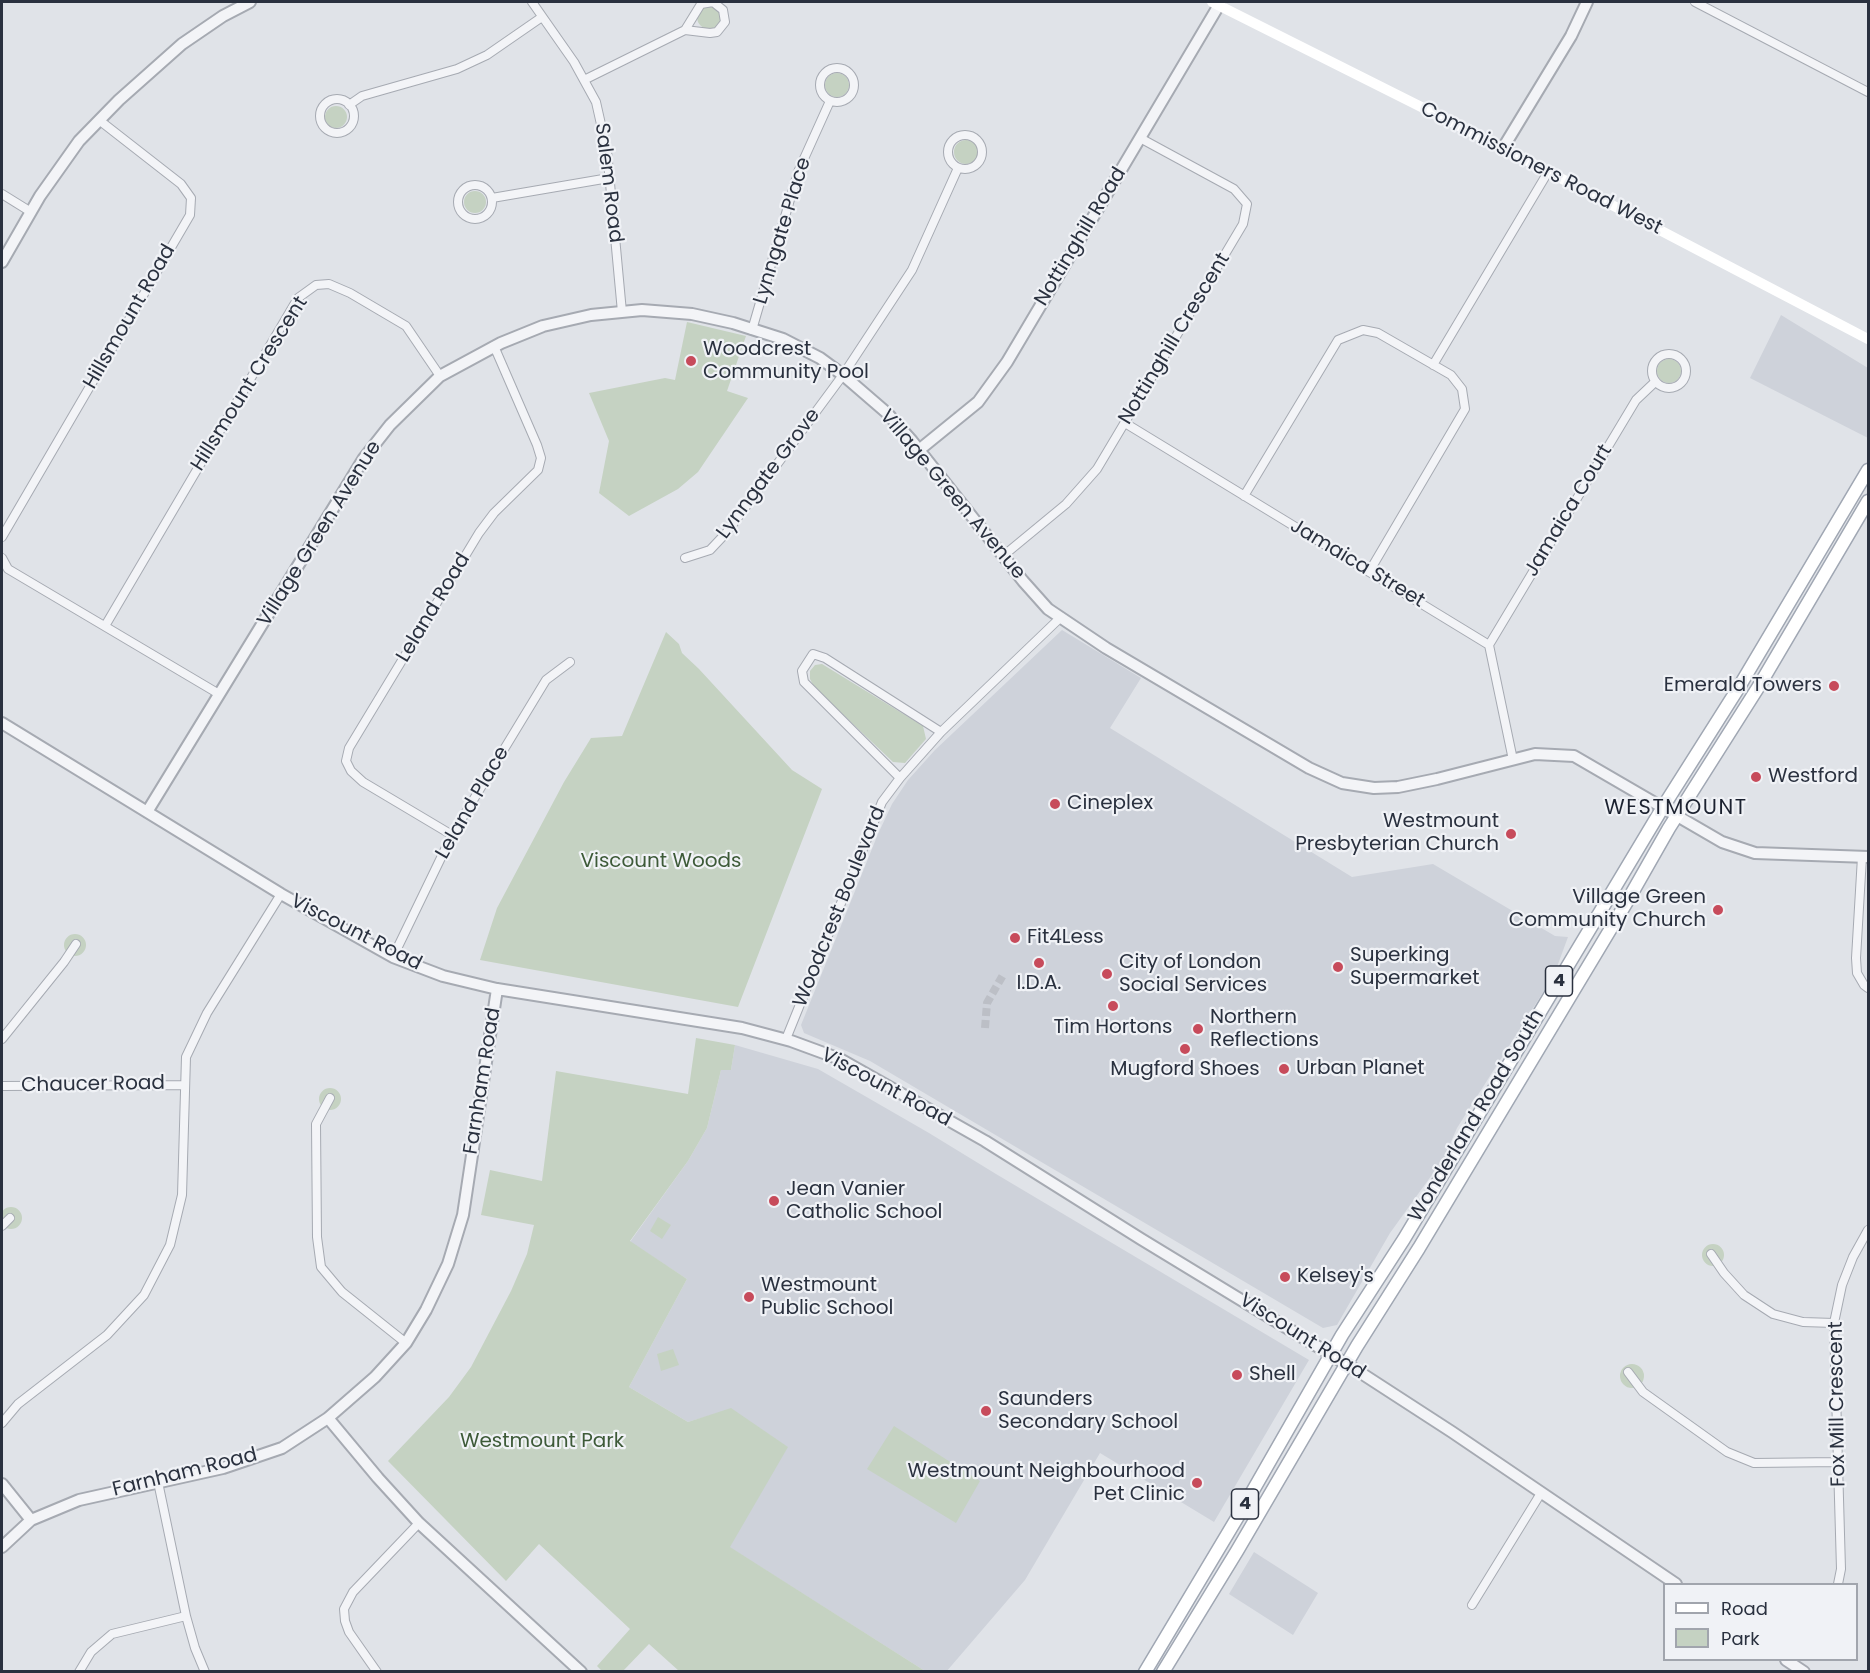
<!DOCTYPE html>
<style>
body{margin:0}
#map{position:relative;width:1870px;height:1673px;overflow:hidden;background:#e0e3e8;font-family:Poppins,sans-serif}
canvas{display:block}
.frame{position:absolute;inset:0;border:3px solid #2a313f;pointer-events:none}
.legend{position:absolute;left:1663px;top:1583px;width:195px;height:78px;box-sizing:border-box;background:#f0f2f6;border:2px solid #a1a5ad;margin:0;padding:8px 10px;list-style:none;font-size:18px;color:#2a313f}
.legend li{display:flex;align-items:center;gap:12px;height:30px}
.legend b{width:30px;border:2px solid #a1a5ad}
</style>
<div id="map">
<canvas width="1870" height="1673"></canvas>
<div class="frame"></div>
<ul class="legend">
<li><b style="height:8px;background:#fff"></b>Road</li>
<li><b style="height:16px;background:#c5d2c2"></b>Park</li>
</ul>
</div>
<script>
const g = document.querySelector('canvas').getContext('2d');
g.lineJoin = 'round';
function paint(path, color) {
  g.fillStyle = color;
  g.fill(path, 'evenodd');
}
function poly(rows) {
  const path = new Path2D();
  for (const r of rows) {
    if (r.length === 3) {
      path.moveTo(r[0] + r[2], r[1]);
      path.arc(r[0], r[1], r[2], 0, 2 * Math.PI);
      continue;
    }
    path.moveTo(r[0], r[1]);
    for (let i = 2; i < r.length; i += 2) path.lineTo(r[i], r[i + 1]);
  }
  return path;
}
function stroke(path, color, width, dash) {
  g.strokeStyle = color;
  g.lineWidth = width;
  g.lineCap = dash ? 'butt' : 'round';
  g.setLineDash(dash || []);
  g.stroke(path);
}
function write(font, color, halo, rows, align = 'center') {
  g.font = font + ' Poppins,sans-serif';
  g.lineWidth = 4.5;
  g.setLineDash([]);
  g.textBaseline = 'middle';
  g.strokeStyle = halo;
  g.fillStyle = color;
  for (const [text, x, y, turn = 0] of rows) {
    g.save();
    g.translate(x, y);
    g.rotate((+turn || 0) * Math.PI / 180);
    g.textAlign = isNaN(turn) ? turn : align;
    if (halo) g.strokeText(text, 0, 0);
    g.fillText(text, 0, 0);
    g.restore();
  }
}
paint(poly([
 [1781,315,1868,368,1868,438,1750,378],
 [1062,630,1141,678,1110,728,1352,877,1433,864,1555,936,1568,937,1554,975,1457,1128,1444,1158,1390,1233,1337,1325,1323,1328,870,1061,804,1033,801,1025,878,834,892,804,908,780,935,750],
 [735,1045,818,1069,929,1133,996,1174,1309,1360,1214,1522,1100,1453,1025,1580,946,1672,925,1671,729,1547,787,1447,731,1409,688,1422,629,1387,687,1279,630,1242,688,1161,707,1128,721,1070,731,1070],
 [1254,1552,1318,1593,1293,1635,1229,1594]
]), '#ced2da');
paint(poly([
 [709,17,12],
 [837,85,12],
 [336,117,11],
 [966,152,12],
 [475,202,11],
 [687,322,746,336,727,391,748,398,698,472,678,489,629,516,599,493,609,441,589,393,665,378,675,380],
 [1669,371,12],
 [666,632,679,644,682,653,699,669,792,770,822,789,738,1007,480,960,497,908,564,782,591,738,622,736],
 [822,664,923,726,926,739,905,763,893,762,814,687,810,679,810,671,815,665],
 [75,945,11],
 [696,1038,735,1045,731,1070,721,1070,707,1128,688,1161,630,1241,687,1279,629,1387,688,1422,731,1408,788,1447,730,1547,925,1671,679,1671,649,1644,623,1671,602,1671,597,1666,630,1629,539,1544,506,1581,388,1461,449,1397,471,1367,511,1291,527,1254,534,1225,481,1215,490,1170,542,1181,556,1071,688,1094],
 [330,1099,11],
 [11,1218,11],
 [658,1217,671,1225,662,1239,650,1231],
 [1713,1255,11],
 [673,1349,679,1365,661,1371,657,1354],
 [1632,1376,12],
 [894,1426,980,1481,956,1523,867,1469]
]), '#c5d2c2');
stroke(poly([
 [985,1028,987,1003,1003,975]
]), '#bcbfc6', 8, [8, 4]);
const minor = poly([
 [532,2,574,62,596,102,607,151,622,312],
 [1695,2,1868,92],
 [837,85,17],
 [584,80,685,30,701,4,713,2,723,10,725,22,717,32,710,33,685,30],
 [337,116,17],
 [349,105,362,96,457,69,487,55,542,17],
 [965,152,17],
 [475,202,17],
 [2,194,31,212],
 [492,198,609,178],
 [752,330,798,172,830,101],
 [1669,371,17],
 [1433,365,1548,172],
 [1125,423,1489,645,1513,760],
 [1244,496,1338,340,1363,330,1378,333,1451,375,1462,389,1465,409,1369,572],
 [2,537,190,215,191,198,181,184,99,120],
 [1003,556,1066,504,1097,469,1243,224,1247,204,1234,189,1140,138],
 [2,558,8,569,219,694],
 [685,558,710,550,727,532,843,375,912,270,958,168],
 [105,626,298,298,316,285,329,284,350,293,406,326,440,376],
 [1489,645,1636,400,1655,382],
 [900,778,941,732],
 [452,835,363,782,351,771,346,761,349,748,479,533,494,513,538,470,541,458,537,445,494,346],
 [1862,857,1856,958,1857,973,1864,985,1868,988],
 [393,957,452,835,546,680,570,662],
 [2,1039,64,962,76,944],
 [786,1039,882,802,900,778,804,682,802,671,813,654,825,658,941,732,1061,617],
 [2,1086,185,1085],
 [330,1098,316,1124,317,1237,321,1267,342,1292,406,1343],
 [2,1226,10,1218],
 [1711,1254,1724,1273,1744,1295,1773,1314,1803,1322,1834,1323],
 [1628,1372,1643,1392,1727,1452,1754,1463,1838,1462],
 [2,1423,18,1404,107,1335,144,1295,170,1245,182,1195,186,1057,207,1013,281,894],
 [158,1482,186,1616,195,1648,205,1672],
 [1838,1584,1841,1569,1834,1323,1842,1285,1853,1257,1868,1230],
 [1472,1605,1541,1493],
 [79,1672,91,1652,112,1634,186,1616],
 [377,1672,349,1632,345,1621,344,1609,353,1592,419,1523]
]);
const tertiary = poly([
 [1503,148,1571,36,1587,2],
 [2,262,40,196,79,141,119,100,182,44,223,16,250,2],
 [919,450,978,402,1007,362,1219,5],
 [2,723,281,894,393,957,443,976,497,989,742,1028,791,1041,840,1059,985,1141,1141,1239,1361,1373,1452,1432,1676,1584],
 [147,812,364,458,390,425,440,376,501,343,543,326,591,315,642,310,692,314,733,323,783,339,820,358,843,375,887,413,912,441,1023,581,1048,609,1106,648,1309,768,1342,783,1374,788,1398,787,1437,779,1535,754,1574,756,1722,842,1755,853,1868,857],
 [328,1418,378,1478,419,1523,581,1672],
 [2,1484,31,1520],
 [2,1547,31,1520,79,1500,223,1468,282,1448,328,1418,375,1377,406,1343,426,1310,448,1264,463,1215,497,989],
 [1786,1660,1804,1672]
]);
const primary = poly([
 [1145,1672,1243,1508,1342,1335,1404,1239,1663,807,1739,687,1868,470],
 [1163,1672,1237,1551,1357,1346,1419,1248,1628,900,1669,828,1759,686,1868,501]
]);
stroke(minor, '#a6aab2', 10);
stroke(tertiary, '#a6aab2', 14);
stroke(primary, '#a0a7b3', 15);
stroke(minor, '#f3f4f7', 8);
stroke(tertiary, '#f3f4f7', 10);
stroke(poly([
 [1212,2,1503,148,1868,339]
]), '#fff', 10);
stroke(primary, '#fff', 12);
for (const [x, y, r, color] of [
 [691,361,6,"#c74b5b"],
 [1834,686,6,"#c74b5b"],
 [1756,777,6,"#c74b5b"],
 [1055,804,6,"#c74b5b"],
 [1511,834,6,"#c74b5b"],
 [1718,910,6,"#c74b5b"],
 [1015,938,6,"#c74b5b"],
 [1039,963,6,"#c74b5b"],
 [1338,967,6,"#c74b5b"],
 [1107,974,6,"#c74b5b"],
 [1113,1006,6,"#c74b5b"],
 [1198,1029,6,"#c74b5b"],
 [1185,1049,6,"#c74b5b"],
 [1284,1069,6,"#c74b5b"],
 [774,1201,6,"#c74b5b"],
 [1285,1277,6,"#c74b5b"],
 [749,1297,6,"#c74b5b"],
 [1237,1375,6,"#c74b5b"],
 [986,1411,6,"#c74b5b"],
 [1197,1483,6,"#c74b5b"]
]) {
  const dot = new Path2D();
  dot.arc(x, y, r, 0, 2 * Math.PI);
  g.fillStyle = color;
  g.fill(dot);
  stroke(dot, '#f0f2f6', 2);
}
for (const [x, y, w] of [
 [1559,981,27],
 [1245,1504,27]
]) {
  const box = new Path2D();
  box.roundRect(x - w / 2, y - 15, w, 30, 4.5);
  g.fillStyle = '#f0f2f6';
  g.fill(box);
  stroke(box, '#2a313f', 1.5);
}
write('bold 18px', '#2a313f', null, [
 ["4",1559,981],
 ["4",1245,1504]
]);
write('20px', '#2a313f', '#f0f2f6', [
 ["Commissioners Road West",1541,169,27],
 ["Salem Road",608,183,83],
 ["Lynngate Place",783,231,-73],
 ["Nottinghill Road",1081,237,-59],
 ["Hillsmount Road",130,317,-60],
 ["Nottinghill Crescent",1175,339,-59],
 ["Hillsmount Crescent",250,384,-58],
 ["Lynngate Grove",769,474,-53],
 ["Village Green Avenue",952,495,50],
 ["Jamaica Court",1569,511,-59],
 ["Village Green Avenue",320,534,-58],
 ["Jamaica Street",1357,564,31],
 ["Leland Road",434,608,-59],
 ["Leland Place",473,803,-60],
 ["Woodcrest Boulevard",840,907,-68],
 ["Viscount Road",356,933,27],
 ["Farnham Road",483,1081,-81],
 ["Chaucer Road",93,1085,-1],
 ["Viscount Road",886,1088,28],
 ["Wonderland Road South",1477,1116,-59],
 ["Viscount Road",1302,1337,32],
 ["Fox Mill Crescent",1838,1404,-91],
 ["Farnham Road",185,1473,-14]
]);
write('20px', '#2a313f', '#f0f2f6', [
 ["Woodcrest",703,350],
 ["Community Pool",703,373],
 ["Emerald Towers",1822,686,"right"],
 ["Westford",1768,777],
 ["Cineplex",1067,804],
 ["Westmount",1499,822,"right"],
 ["Presbyterian Church",1499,845,"right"],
 ["Village Green",1706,898,"right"],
 ["Community Church",1706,921,"right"],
 ["Fit4Less",1027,938],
 ["Superking",1350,956],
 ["Supermarket",1350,979],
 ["City of London",1119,963],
 ["Social Services",1119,986],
 ["I.D.A.",1039,984,"center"],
 ["Northern",1210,1018],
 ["Reflections",1210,1041],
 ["Tim Hortons",1113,1028,"center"],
 ["Urban Planet",1296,1069],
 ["Mugford Shoes",1185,1070,"center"],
 ["Jean Vanier",786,1190],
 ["Catholic School",786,1213],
 ["Kelsey's",1297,1277],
 ["Westmount",761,1286],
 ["Public School",761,1309],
 ["Shell",1249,1375],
 ["Saunders",998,1400],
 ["Secondary School",998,1423],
 ["Westmount Neighbourhood",1185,1472,"right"],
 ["Pet Clinic",1185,1495,"right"]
], 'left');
write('20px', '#3d5a38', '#f0f2f6', [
 ["Viscount Woods",661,862],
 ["Westmount Park",542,1442]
]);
g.letterSpacing = '1.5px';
write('21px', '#1c2230', '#f0f2f6', [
 ["WESTMOUNT",1676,809]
]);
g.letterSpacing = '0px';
</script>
